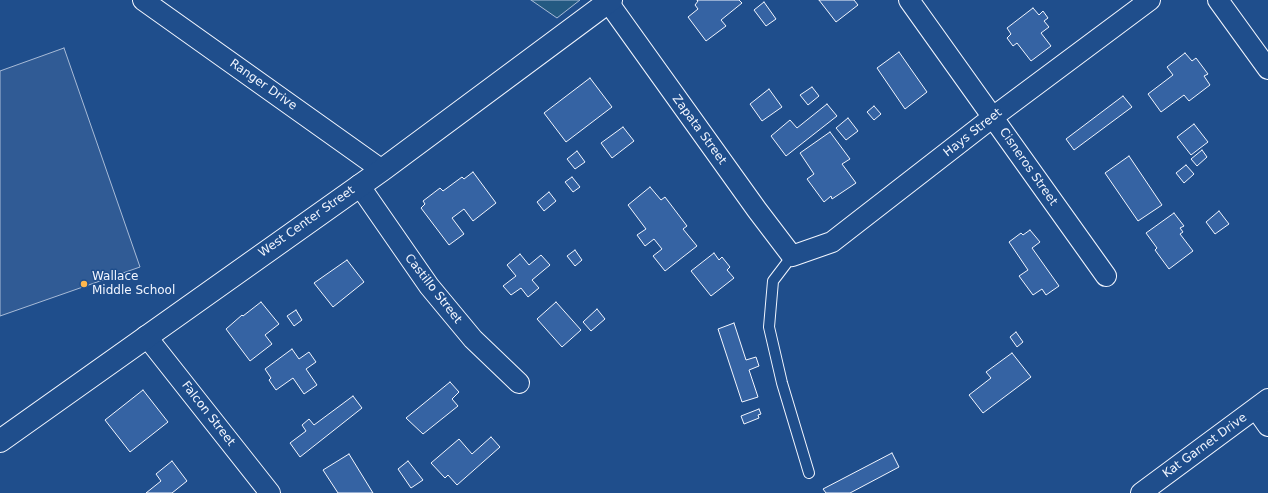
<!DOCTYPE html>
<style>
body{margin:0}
canvas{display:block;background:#1f4e8c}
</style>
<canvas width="1268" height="493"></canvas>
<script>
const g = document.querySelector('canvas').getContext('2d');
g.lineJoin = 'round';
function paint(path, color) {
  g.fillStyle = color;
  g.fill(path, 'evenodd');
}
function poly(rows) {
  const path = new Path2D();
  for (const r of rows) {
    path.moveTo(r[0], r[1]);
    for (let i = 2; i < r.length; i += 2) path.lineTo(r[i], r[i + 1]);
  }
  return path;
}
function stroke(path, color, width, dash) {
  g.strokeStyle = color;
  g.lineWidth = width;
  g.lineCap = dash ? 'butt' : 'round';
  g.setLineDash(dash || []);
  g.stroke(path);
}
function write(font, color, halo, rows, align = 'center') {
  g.font = font + ' "DejaVu Sans",sans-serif';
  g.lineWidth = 3;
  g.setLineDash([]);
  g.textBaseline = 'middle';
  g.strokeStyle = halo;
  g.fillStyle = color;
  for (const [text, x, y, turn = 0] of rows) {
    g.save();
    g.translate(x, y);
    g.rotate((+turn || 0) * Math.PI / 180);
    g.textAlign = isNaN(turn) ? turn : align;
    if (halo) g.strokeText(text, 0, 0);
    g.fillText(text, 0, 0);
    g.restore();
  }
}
const green = poly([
 [531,0,580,0,557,18,531,0]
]);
paint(green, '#245a82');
stroke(green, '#a8bbd7', 1);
const parking = poly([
 [64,48,140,267,0,316,0,71,64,48]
]);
paint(parking, '#305b95');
stroke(parking, '#a8bbd7', 1);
const building = poly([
 [697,0,739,0,742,3,721,20,726,26,706,41,688,17,698,9,695,5,698,1,697,0],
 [819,0,854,0,858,5,836,22,819,0],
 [764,2,776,19,766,26,754,10,764,2],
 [1033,8,1039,15,1043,11,1048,18,1044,21,1049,27,1041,33,1051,46,1031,61,1017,43,1013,46,1007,38,1011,34,1007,28,1033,8],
 [899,52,927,92,905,109,877,68,899,52],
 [1185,53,1192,61,1196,58,1208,74,1204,76,1210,85,1189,101,1184,95,1161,112,1148,94,1173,75,1167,67,1185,53],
 [590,78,612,107,566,142,544,113,590,78],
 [812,87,819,96,808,105,800,95,812,87],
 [769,89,782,107,762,121,750,104,769,89],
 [1123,96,1132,107,1074,150,1066,139,1123,96],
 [827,104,837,116,786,156,771,136,790,120,797,128,827,104],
 [874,106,881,114,874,120,867,112,874,106],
 [848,118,858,131,846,140,836,128,848,118],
 [1194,124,1208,142,1191,155,1177,137,1194,124],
 [623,127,634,141,612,158,601,143,623,127],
 [830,132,850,159,842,164,856,183,832,199,831,196,824,202,807,179,814,174,800,153,830,132],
 [1202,150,1207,157,1197,166,1191,159,1202,150],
 [577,151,585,162,575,169,567,159,577,151],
 [1129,156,1162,205,1138,221,1105,173,1129,156],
 [1186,165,1194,174,1184,183,1176,173,1186,165],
 [473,172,496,203,473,221,464,209,452,218,464,234,449,245,421,208,425,204,423,201,440,188,443,191,462,177,464,179,473,172],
 [572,177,580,187,573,192,565,182,572,177],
 [650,187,661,200,665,197,687,226,683,229,697,246,665,271,653,256,662,249,654,239,645,246,637,235,646,229,628,205,650,187],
 [549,192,556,201,544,211,537,202,549,192],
 [1219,211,1229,224,1215,234,1206,222,1219,211],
 [1174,213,1184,226,1180,228,1183,232,1180,234,1193,251,1169,269,1155,250,1157,248,1146,233,1174,213],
 [1030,230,1040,242,1032,248,1059,286,1046,295,1042,289,1033,295,1019,276,1028,270,1009,242,1021,233,1023,235,1030,230],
 [575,250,582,260,575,266,567,256,575,250],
 [714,253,719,260,722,257,730,267,727,270,734,278,711,296,691,271,714,253],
 [520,254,529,265,541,255,550,265,532,280,539,288,528,297,521,288,511,295,503,286,516,276,507,265,520,254],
 [347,260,364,282,333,307,314,283,347,260],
 [261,302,279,324,265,335,272,344,250,361,226,329,242,315,243,316,261,302],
 [556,302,581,330,562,347,537,319,556,302],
 [597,309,605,319,591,331,583,322,597,309],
 [296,310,302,320,294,326,287,316,296,310],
 [734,323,746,360,756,357,759,366,749,370,758,397,742,402,718,329,734,323],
 [1016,332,1023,342,1017,347,1010,337,1016,332],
 [292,349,299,359,309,352,316,362,306,369,317,385,304,394,293,378,276,390,269,380,271,378,265,369,292,349],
 [1012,353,1031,377,983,413,969,395,991,378,986,372,1012,353],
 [450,382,459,392,452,399,458,406,423,434,406,418,450,382],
 [143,390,168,422,130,452,105,420,143,390],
 [353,396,362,408,300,457,290,443,306,431,302,425,309,419,314,425,353,396],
 [759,409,761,414,758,415,759,418,744,424,741,416,759,409],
 [491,437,500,447,457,485,448,475,445,478,431,463,459,439,472,454,491,437],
 [892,453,899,467,850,493,826,493,823,489,892,453],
 [349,454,373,493,338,493,323,470,349,454],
 [172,461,187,481,172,493,146,493,161,481,156,474,172,461],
 [408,461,423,480,411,488,398,469,408,461]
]);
paint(building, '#3563a3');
stroke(building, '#f2f6ff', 1);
const service = poly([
 [792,256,773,281,769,327,782,383,809,473]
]);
const minor = poly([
 [143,0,382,170],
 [909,0,1106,276],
 [1218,0,1268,69],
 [608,2,757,210,792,256,832,242,993,117,1150,0],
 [359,185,429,286,473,339,519,383],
 [146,336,270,493],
 [1256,409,1268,426],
 [1141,493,1268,399]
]);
const tertiary = poly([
 [0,441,382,170,611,0]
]);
stroke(service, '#f2f6ff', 12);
stroke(minor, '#f2f6ff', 22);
stroke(tertiary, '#f2f6ff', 24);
stroke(service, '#1f4e8c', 10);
stroke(minor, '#1f4e8c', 20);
stroke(tertiary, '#1f4e8c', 22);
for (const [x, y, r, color] of [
 [84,284,4,"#ffb74d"]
]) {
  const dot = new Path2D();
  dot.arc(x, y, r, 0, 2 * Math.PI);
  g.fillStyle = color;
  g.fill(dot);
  stroke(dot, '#1f4e8c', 1.5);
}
write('12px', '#f2f6ff', '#1f4e8c', [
 ["Ranger Drive",263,85,35],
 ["Zapata Street",699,130,54],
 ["Hays Street",973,133,-38],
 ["Cisneros Street",1028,167,55],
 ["West Center Street",307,222,-35],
 ["Castillo Street",433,289,52],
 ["Falcon Street",208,414,52],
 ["Kat Garnet Drive",1205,446,-36]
]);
write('12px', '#f2f6ff', '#1f4e8c', [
 ["Wallace",92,277],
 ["Middle School",92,291]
], 'left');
</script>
